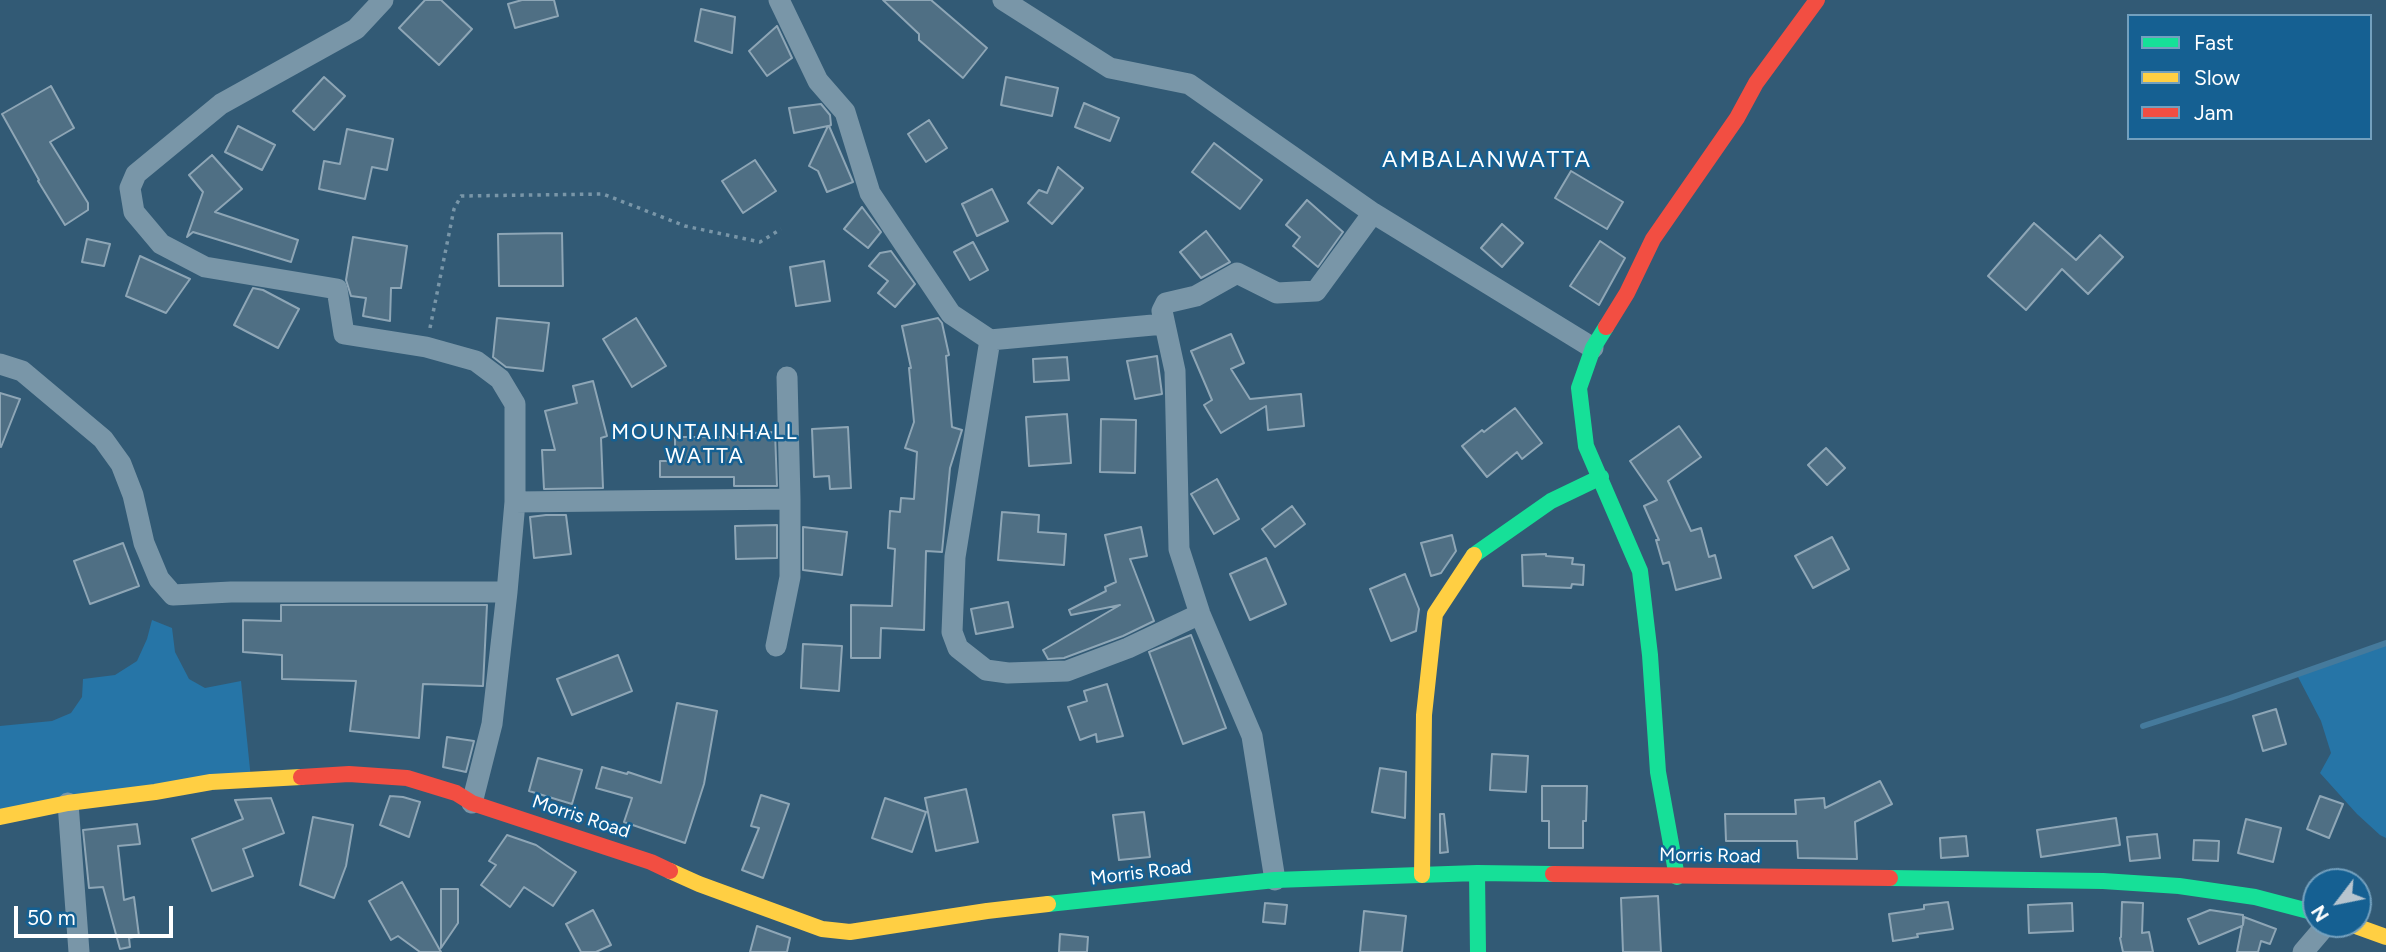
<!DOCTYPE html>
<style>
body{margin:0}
#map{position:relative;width:2386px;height:952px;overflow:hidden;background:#325a75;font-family:Figtree,sans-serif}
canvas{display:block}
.legend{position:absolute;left:2127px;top:14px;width:245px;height:126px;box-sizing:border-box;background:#156092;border:2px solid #73a0be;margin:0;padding:9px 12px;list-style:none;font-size:21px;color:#fff}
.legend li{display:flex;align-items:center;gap:14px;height:35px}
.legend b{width:35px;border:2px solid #73a0be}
.north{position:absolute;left:2302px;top:868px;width:70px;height:70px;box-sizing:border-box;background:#156092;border:2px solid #73a0be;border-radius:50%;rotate:238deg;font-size:19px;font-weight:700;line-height:28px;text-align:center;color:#fff}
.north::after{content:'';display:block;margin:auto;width:24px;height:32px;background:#b7c5cf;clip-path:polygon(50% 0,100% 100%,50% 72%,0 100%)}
.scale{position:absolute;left:14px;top:906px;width:159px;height:32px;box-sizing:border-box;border:4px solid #fff;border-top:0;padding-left:9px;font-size:21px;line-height:24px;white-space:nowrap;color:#fff;-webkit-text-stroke:5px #156092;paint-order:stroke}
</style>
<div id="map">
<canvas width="2386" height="952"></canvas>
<ul class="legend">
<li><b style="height:9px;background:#16e098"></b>Fast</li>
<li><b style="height:9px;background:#ffcf43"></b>Slow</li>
<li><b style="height:9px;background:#f24e42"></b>Jam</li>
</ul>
<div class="north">N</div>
<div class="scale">50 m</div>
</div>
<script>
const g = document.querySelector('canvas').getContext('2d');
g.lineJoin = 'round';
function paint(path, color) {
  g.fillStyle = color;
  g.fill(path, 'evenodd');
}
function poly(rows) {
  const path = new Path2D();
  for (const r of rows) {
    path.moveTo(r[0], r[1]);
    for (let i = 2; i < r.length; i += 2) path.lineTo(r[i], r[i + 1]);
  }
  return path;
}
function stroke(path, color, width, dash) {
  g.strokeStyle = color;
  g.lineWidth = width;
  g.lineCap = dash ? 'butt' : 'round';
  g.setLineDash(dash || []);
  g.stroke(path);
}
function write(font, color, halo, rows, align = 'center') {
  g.font = font + ' Figtree,sans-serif';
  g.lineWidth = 5;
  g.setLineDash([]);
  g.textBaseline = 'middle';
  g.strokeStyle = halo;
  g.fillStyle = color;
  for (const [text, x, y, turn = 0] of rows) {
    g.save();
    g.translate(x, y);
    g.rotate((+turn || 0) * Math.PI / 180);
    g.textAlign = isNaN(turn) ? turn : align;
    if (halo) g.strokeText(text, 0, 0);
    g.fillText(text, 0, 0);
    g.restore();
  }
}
paint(poly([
 [152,620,172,628,175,652,189,679,205,688,241,681,251,779,0,817,0,726,52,721,71,713,82,697,83,679,115,675,137,661,147,639],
 [2386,643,2386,838,2380,835,2357,814,2320,773,2331,753,2321,721,2297,675]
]), '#2675a7');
stroke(poly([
 [2143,726,2230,698,2386,643]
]), '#457a9c', 6);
const building = poly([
 [425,0,441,0,472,29,439,65,399,28,425,0],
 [522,0,554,0,558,16,515,28,508,4,522,0],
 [883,0,931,0,987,48,963,78,919,40,919,34,883,0],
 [701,9,735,17,732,53,695,41,701,9],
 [777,26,792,58,767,76,749,51,777,26],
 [324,77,345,96,314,130,293,111,324,77],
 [1006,77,1058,88,1052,116,1001,105,1006,77],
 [51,86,74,128,50,142,88,203,88,210,65,225,38,181,39,180,2,114,51,86],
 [1084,103,1119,118,1110,141,1075,127,1084,103],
 [821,104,830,115,831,125,829,126,853,182,827,192,818,171,809,166,828,126,794,133,789,108,821,104],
 [929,120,947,148,926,162,908,134,929,120],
 [238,126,275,145,262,170,225,152,238,126],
 [347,129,393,139,387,170,372,167,365,199,319,189,324,161,340,164,347,129],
 [1214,143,1262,180,1240,209,1192,172,1214,143],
 [212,155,242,189,215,212,298,240,291,262,193,232,187,237,203,192,189,175,212,155],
 [755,160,776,191,743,213,722,181,755,160],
 [1058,167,1083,188,1052,224,1028,203,1039,190,1047,193,1058,167],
 [1571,171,1623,202,1607,229,1555,198,1571,171],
 [992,189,1008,221,977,236,962,204,992,189],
 [1307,200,1343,232,1318,267,1293,246,1300,237,1286,225,1307,200],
 [862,207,881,232,868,248,844,229,862,207],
 [2034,223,2076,260,2100,235,2123,257,2088,294,2062,269,2026,310,1988,276,2034,223],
 [1502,224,1523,243,1502,267,1481,248,1502,224],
 [1206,231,1230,262,1201,278,1180,252,1206,231],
 [562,233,563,286,499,286,498,234,562,233],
 [353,237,407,246,401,288,391,288,390,321,363,316,366,298,351,296,346,280,353,237],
 [87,239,110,244,104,266,82,262,87,239],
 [1600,241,1625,258,1599,305,1570,286,1600,241],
 [973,242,988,270,970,280,954,252,973,242],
 [891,251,915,284,895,307,878,293,888,281,869,266,880,253,891,251],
 [140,256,190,279,166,313,126,296,140,256],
 [824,261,830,301,796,306,790,267,824,261],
 [253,288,263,290,299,309,278,348,234,325,253,288],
 [497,318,549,323,543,371,506,367,493,357,497,318],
 [636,318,666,366,632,387,603,339,636,318],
 [938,318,942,323,949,355,946,356,952,427,962,430,950,468,942,552,926,551,924,630,881,628,880,658,851,658,851,605,892,606,895,549,888,548,890,511,900,512,901,498,914,499,917,452,905,448,914,422,909,368,911,368,902,326,938,318],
 [1231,334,1244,363,1231,369,1250,399,1301,394,1304,426,1268,430,1266,406,1221,433,1204,405,1212,400,1191,351,1231,334],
 [1157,356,1162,394,1135,399,1127,361,1157,356],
 [1067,357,1069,380,1034,382,1033,359,1067,357],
 [593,381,607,436,601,438,603,488,544,489,542,450,555,450,545,411,577,403,573,386,593,381],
 [0,393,20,399,1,447,0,446,0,393],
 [1515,408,1542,443,1522,459,1517,452,1487,477,1462,446,1482,430,1484,432,1515,408],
 [1067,414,1071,463,1029,466,1026,417,1067,414],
 [1101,419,1136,420,1135,473,1100,472,1101,419],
 [1679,426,1701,457,1668,481,1691,531,1701,528,1709,557,1715,555,1721,578,1676,590,1669,562,1663,564,1656,540,1659,540,1644,506,1657,500,1630,461,1679,426],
 [848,427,851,488,830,489,829,476,814,477,812,429,848,427],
 [775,432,777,486,734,486,734,477,660,477,660,461,675,461,675,437,732,437,732,434,775,432],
 [1826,448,1845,468,1827,485,1808,465,1826,448],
 [1217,479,1239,519,1214,534,1191,494,1217,479],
 [1292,506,1305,524,1275,547,1262,529,1292,506],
 [1002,512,1039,515,1038,532,1066,534,1064,565,998,560,1002,512],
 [546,515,566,515,571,554,534,558,530,517,546,515],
 [777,525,777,558,736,559,735,526,777,525],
 [803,527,847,532,842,575,803,570,803,527],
 [1141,527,1147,556,1130,559,1154,621,1123,636,1064,658,1048,659,1043,650,1120,605,1071,615,1069,610,1106,591,1105,587,1116,582,1105,535,1141,527],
 [1452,535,1456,551,1441,573,1431,576,1421,543,1452,535],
 [1832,537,1849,569,1813,588,1795,556,1832,537],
 [123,543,139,586,90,604,74,561,123,543],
 [1546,554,1546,556,1573,558,1572,564,1584,565,1583,585,1572,584,1571,588,1523,586,1522,555,1546,554],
 [1266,558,1286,604,1250,620,1230,574,1266,558],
 [1405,574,1419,609,1416,631,1391,641,1370,589,1405,574],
 [1008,602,1013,627,976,634,971,609,1008,602],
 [281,605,487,605,483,686,423,684,419,738,350,731,356,681,282,679,282,655,243,652,243,620,281,621,281,605],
 [1191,635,1226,728,1183,744,1149,652,1191,635],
 [803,644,842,646,839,691,801,688,803,644],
 [618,655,632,691,572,715,557,679,618,655],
 [1107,684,1123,736,1097,742,1096,734,1080,740,1068,707,1087,701,1084,691,1107,684],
 [677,703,717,711,704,784,685,843,624,822,632,798,596,788,602,767,627,774,628,772,661,783,677,703],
 [2276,709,2286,744,2263,751,2253,716,2276,709],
 [447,737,474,741,466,772,443,767,447,737],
 [1492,754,1528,756,1526,792,1490,790,1492,754],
 [538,758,582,770,572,804,529,791,538,758],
 [1380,768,1406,772,1405,818,1372,812,1380,768],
 [1880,781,1892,804,1855,822,1857,859,1798,858,1797,841,1726,841,1725,814,1796,814,1795,800,1824,798,1825,808,1880,781],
 [1542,786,1587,786,1586,821,1583,821,1583,848,1549,848,1549,821,1542,821,1542,786],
 [966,789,978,842,936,851,925,798,966,789],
 [761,795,789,804,763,878,742,870,759,828,751,826,761,795],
 [390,796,403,797,420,802,409,837,380,825,390,796],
 [2320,796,2343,804,2329,838,2307,829,2320,796],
 [271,798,284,833,243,849,253,876,212,891,192,839,243,819,235,800,271,798],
 [885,798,926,812,912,852,872,838,885,798],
 [1144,812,1150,857,1119,860,1113,815,1144,812],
 [1440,814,1444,814,1448,852,1440,853,1440,814],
 [313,817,353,825,346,866,334,898,300,885,313,817],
 [2116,818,2120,845,2041,857,2037,830,2116,818],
 [2246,819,2281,828,2273,862,2238,853,2246,819],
 [137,824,140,844,118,846,124,900,134,897,139,936,129,938,130,947,120,949,103,887,89,888,83,830,137,824],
 [2157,834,2160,858,2130,861,2127,837,2157,834],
 [507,835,536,845,576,872,553,906,524,887,510,907,481,885,496,865,489,861,507,835],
 [1966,836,1968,856,1941,858,1940,838,1966,836],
 [2194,840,2219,841,2218,861,2193,860,2194,840],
 [402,882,441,952,420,952,398,936,391,940,369,901,402,882],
 [441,889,458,889,458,923,441,948,441,889],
 [1658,896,1661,952,1623,952,1621,898,1658,896],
 [1948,902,1953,929,1917,934,1918,937,1893,941,1889,914,1924,909,1924,905,1948,902],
 [2122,902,2143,903,2142,933,2149,932,2153,952,2123,952,2120,938,2121,937,2122,902],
 [1265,903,1287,905,1285,924,1263,922,1265,903],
 [2072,903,2073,931,2029,933,2028,905,2072,903],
 [593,910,611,945,596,952,581,952,566,924,593,910],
 [2210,910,2243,915,2243,925,2244,917,2276,929,2270,944,2261,941,2258,952,2237,952,2242,926,2199,944,2188,919,2210,910],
 [1364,911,1406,916,1402,952,1360,952,1364,911],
 [757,926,790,938,787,952,750,952,757,926],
 [1060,934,1088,937,1087,952,1059,952,1060,934]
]);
paint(building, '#4f6f84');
stroke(building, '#8ea6b6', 2);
stroke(poly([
 [430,328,454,209,461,196,603,194,685,226,760,242,781,229]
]), '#7996a8', 3.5, [3.5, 5]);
stroke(poly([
 [383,0,356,29,221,104,136,174,130,188,134,212,161,244,205,267,337,289,344,334,426,347,476,361,500,379,515,404,515,502,507,592,492,724,472,803],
 [779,0,818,81,845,112,870,193,951,314,990,340,1164,324],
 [1003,0,1110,68,1189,84,1373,213,1593,348],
 [990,340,955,557,952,632,958,648,986,670,1008,673,1067,671,1128,648,1200,614],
 [0,364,22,371,103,439,121,464,133,495,144,543,159,579,173,595,231,592,507,592],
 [515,502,790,499,787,377],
 [776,646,790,577,790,499],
 [68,803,79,952],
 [1275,880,1252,736,1200,614,1179,549,1175,371,1162,311,1166,303,1196,296,1237,273,1277,293,1316,291,1373,213],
 [2303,952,2327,924]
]), '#7996a8', 21);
stroke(poly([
 [1606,327,1593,348,1579,388,1586,446,1640,571,1650,655,1658,772,1677,877],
 [1474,555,1551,501,1601,477],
 [1477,873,1478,952],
 [1890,878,2103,881,2179,886,2255,897,2316,913],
 [1048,904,1275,880,1477,873,1553,874]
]), '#16e098', 16);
stroke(poly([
 [0,817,68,803,155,792,211,782,301,777],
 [670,871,699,884,822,929,850,932,987,911,1048,904],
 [1422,875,1424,715,1435,614,1474,555],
 [2350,924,2386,937]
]), '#ffcf43', 16);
stroke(poly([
 [1606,327,1627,293,1653,239,1737,118,1756,83,1817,0],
 [301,777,349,774,407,778,456,793,472,803,651,862,670,871],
 [1553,874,1890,878]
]), '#f24e42', 16);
write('19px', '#fff', '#156092', [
 ["Morris Road",581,817,18],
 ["Morris Road",1710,856,1],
 ["Morris Road",1141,873,-7]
]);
g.letterSpacing = '2px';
write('21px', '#fff', '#156092', [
 ["MOUNTAINHALL",705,433],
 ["WATTA",705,457]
]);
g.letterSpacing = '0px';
g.letterSpacing = '2px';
write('23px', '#fff', '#156092', [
 ["AMBALANWATTA",1487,160]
]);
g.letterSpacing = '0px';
</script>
